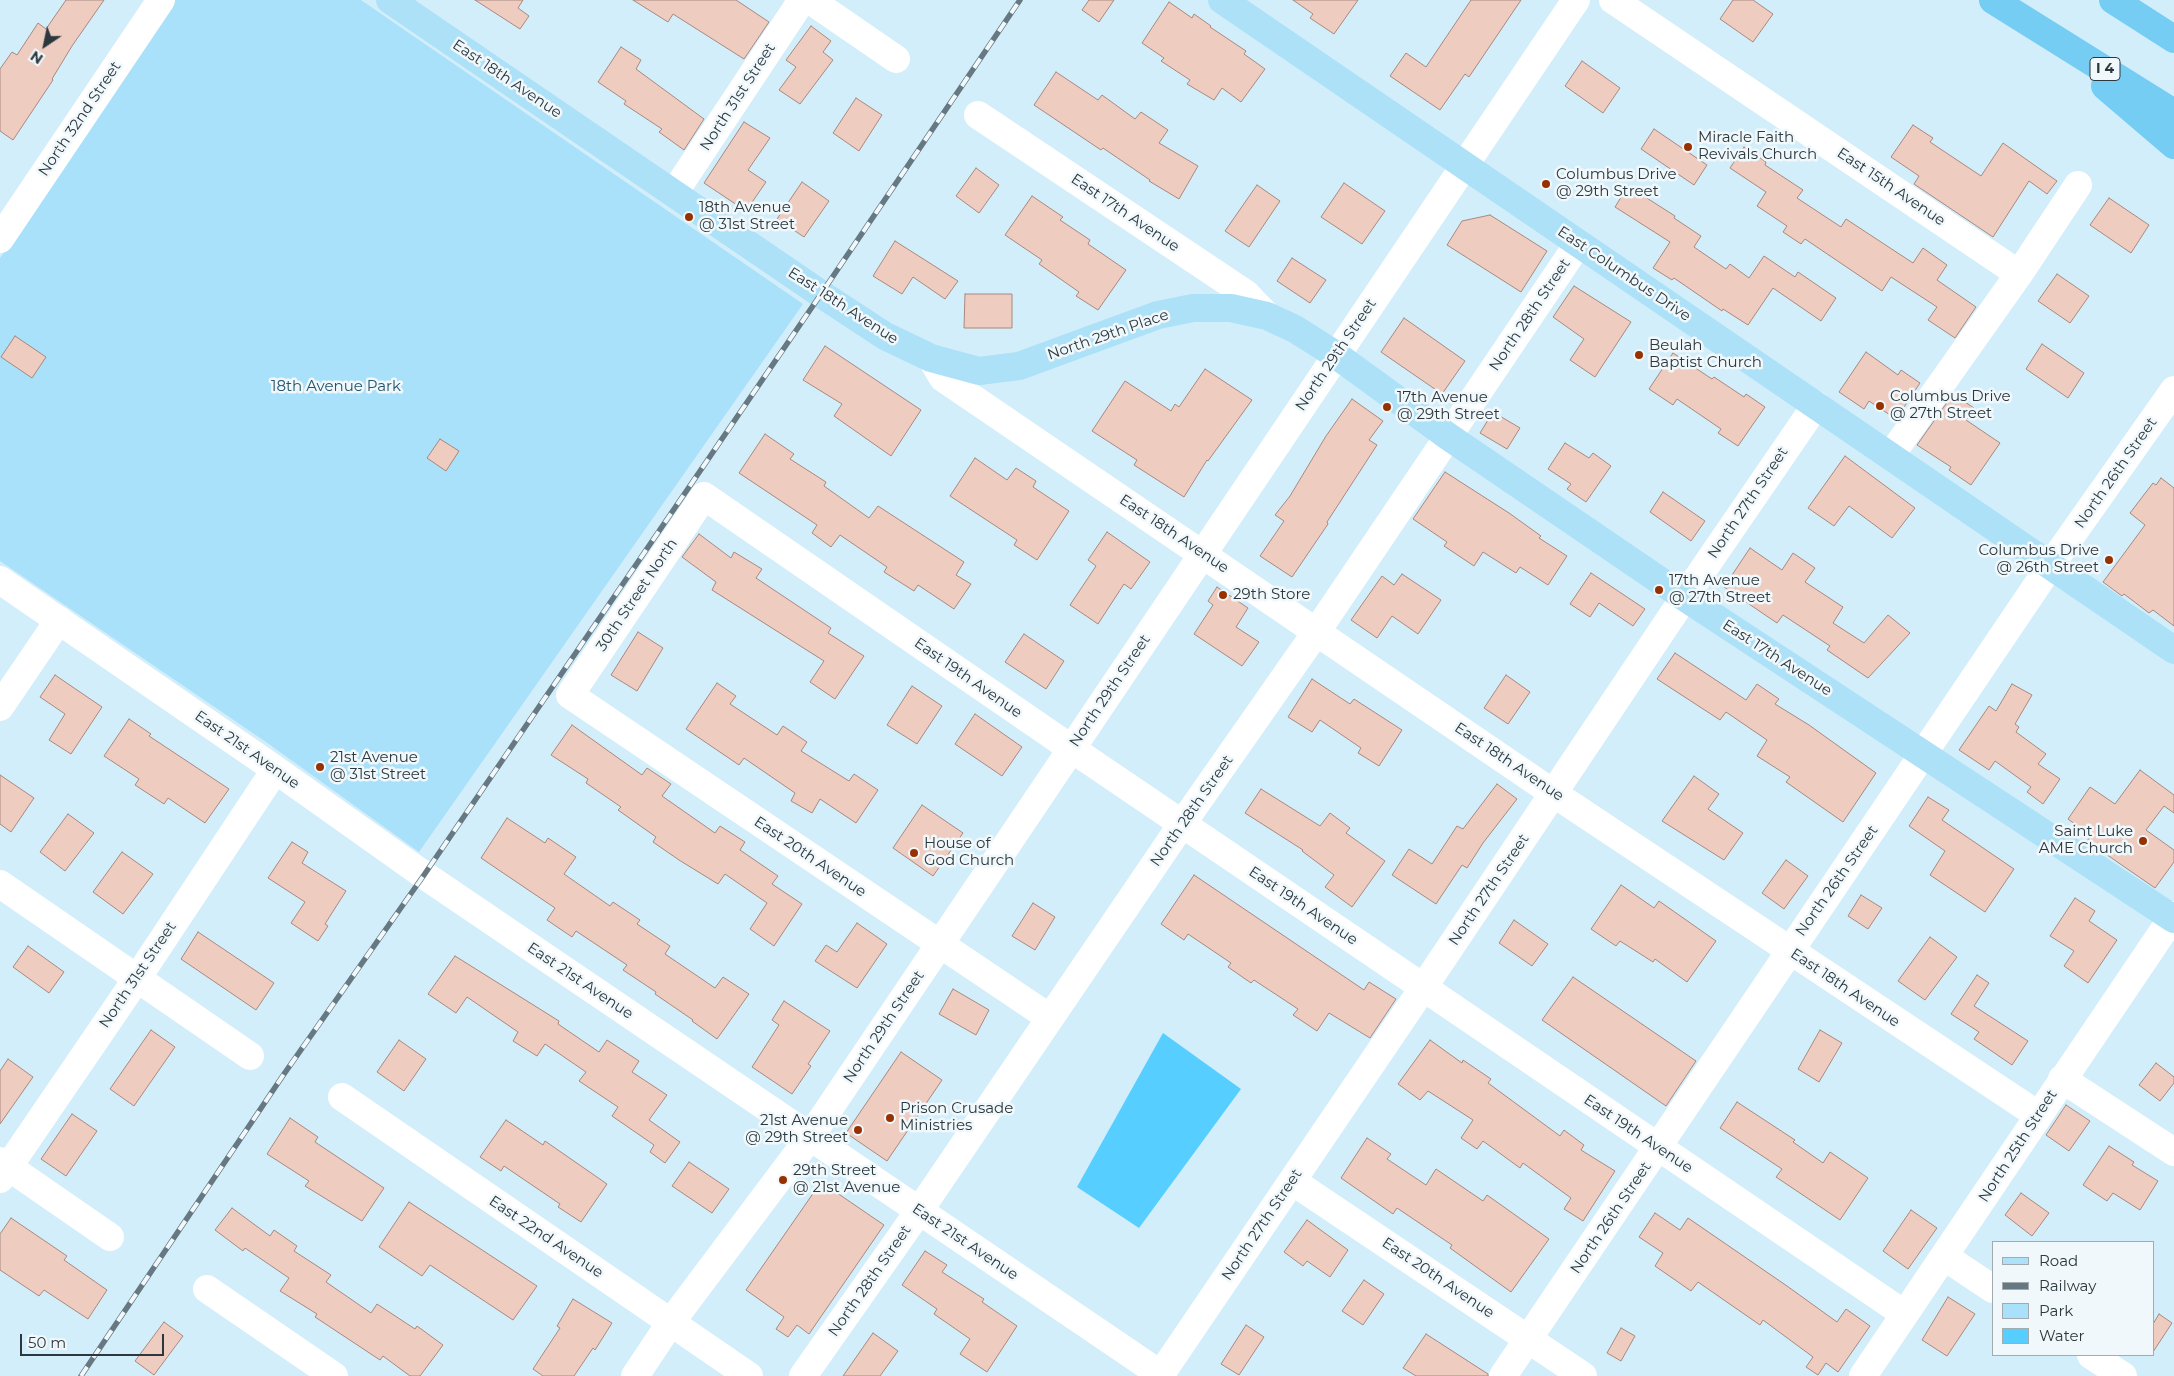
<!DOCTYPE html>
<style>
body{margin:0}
#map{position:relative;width:2174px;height:1376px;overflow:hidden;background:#d3eefb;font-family:Montserrat,sans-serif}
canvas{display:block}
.legend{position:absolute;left:1992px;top:1241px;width:162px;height:115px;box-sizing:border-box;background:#f1f8fb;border:1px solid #a2abaf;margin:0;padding:6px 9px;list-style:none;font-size:15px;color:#2b383e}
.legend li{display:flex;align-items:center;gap:10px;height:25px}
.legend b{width:25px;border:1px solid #a2abaf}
.north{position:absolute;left:20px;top:20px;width:50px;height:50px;-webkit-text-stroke:4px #f1f8fb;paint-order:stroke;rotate:214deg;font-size:14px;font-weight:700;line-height:20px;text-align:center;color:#2b383e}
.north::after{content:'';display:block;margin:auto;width:18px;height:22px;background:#2b383e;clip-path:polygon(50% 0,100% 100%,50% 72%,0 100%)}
.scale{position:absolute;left:20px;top:1334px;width:144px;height:22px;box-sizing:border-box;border:2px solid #2b383e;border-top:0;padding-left:6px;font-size:15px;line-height:18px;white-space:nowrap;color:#2b383e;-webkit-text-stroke:4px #f1f8fb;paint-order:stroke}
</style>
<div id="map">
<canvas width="2174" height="1376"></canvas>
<ul class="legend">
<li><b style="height:6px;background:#ace1f8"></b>Road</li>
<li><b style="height:6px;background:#667881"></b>Railway</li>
<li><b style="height:14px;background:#a9e0fa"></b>Park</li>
<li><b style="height:14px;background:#56ceff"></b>Water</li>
</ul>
<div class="north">N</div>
<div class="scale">50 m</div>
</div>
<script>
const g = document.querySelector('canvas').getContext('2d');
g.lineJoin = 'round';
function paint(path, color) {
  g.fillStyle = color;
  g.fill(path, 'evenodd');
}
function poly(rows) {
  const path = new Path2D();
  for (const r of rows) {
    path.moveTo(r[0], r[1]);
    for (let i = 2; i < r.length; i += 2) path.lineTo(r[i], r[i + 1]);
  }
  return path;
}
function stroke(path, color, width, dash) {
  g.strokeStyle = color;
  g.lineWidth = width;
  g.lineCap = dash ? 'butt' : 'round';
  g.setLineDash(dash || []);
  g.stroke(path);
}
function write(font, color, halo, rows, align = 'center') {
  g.font = font + ' Montserrat,sans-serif';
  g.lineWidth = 5;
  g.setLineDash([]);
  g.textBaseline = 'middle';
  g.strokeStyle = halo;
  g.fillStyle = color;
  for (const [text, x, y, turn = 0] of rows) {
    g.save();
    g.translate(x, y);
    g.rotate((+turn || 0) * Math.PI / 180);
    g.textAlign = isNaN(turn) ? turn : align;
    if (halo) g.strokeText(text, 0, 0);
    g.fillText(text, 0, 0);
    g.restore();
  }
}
paint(poly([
 [172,0,361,0,803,304,419,852,266,742,0,561,0,258]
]), '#a9e0fa');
paint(poly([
 [1163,1033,1241,1089,1139,1228,1077,1187]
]), '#56ceff');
const building = poly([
 [66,0,104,0,72,46,52,79,53,80,13,140,0,131,0,69,12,52,17,55,38,23,46,29,66,0],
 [475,0,523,0,518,8,529,16,520,29,475,0],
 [633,0,736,0,769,22,744,59,673,14,668,22,633,0],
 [1089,0,1114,0,1099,22,1082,10,1089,0],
 [1293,0,1358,0,1334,34,1310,18,1313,14,1293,0],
 [1471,0,1521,0,1469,77,1465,74,1440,110,1390,76,1406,53,1426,67,1471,0],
 [1733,0,1753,0,1773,14,1753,42,1720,19,1733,0],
 [1169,2,1192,18,1194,14,1211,26,1210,27,1246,51,1244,54,1265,69,1241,102,1222,88,1214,100,1187,84,1190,80,1161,61,1164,58,1142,43,1169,2],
 [811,26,831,41,823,52,833,60,800,104,779,90,796,67,786,60,811,26],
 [621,47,641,60,636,69,704,119,684,150,659,132,662,129,624,104,626,101,598,82,621,47],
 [1582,61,1620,88,1603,113,1565,86,1582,61],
 [1056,72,1098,100,1102,95,1135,119,1141,112,1168,130,1159,143,1198,166,1179,199,1149,181,1150,180,1103,148,1101,150,1034,105,1056,72],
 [856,98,882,115,859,151,833,133,856,98],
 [744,122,770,138,748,170,766,182,746,211,704,183,744,122],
 [1913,125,1933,138,1930,142,1981,176,2003,143,2057,181,2047,194,2029,181,1993,237,1914,184,1919,176,1891,157,1913,125],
 [1654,129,1707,165,1694,185,1641,149,1654,129],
 [1744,147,1766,162,1765,165,1803,190,1797,198,1841,227,1846,219,1913,263,1923,248,1947,265,1937,280,1976,307,1955,338,1928,320,1937,307,1891,277,1882,291,1805,239,1801,244,1783,232,1787,226,1757,206,1766,192,1730,168,1744,147],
 [976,168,999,185,979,213,956,196,976,168],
 [802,182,829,201,804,237,777,219,802,182],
 [1344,183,1385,211,1362,244,1321,217,1344,183],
 [1257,185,1280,201,1249,247,1225,231,1257,185],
 [1628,186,1675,216,1674,218,1701,236,1694,247,1726,269,1730,264,1749,278,1764,256,1795,277,1798,272,1836,298,1821,321,1773,288,1748,325,1723,309,1722,311,1674,278,1672,280,1653,268,1670,242,1615,207,1628,186],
 [1032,196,1063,217,1060,220,1090,240,1088,244,1126,270,1098,310,1076,296,1079,292,1039,264,1042,260,1005,235,1032,196],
 [2109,198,2149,225,2131,253,2090,225,2109,198],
 [1490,215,1547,251,1521,292,1447,245,1462,221,1490,215],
 [895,241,958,281,945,299,913,277,902,294,873,276,895,241],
 [1292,258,1326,280,1310,303,1277,281,1292,258],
 [2057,274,2089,296,2070,323,2038,301,2057,274],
 [1574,286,1631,322,1595,377,1570,360,1584,339,1553,317,1574,286],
 [965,294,1012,294,1012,328,964,328,965,294],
 [1404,318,1465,361,1442,394,1381,352,1404,318],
 [15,336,46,357,32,378,1,357,15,336],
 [2042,344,2084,373,2068,398,2026,369,2042,344],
 [825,346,921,410,891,456,834,416,842,404,803,380,825,346],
 [1866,352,1898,375,1901,370,1920,383,1896,419,1869,401,1864,409,1839,392,1866,352],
 [1673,353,1712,379,1714,377,1744,397,1746,394,1765,407,1738,446,1718,433,1721,429,1677,399,1673,405,1649,389,1673,353],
 [1205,369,1252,400,1208,461,1207,460,1184,497,1134,465,1137,460,1092,431,1125,381,1171,411,1175,404,1179,407,1205,369],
 [1953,394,1974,408,1966,420,2000,443,1971,485,1949,470,1951,467,1917,445,1953,394],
 [1352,399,1383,421,1369,440,1377,445,1327,522,1328,524,1292,577,1260,556,1284,521,1275,515,1290,496,1326,436,1352,399],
 [1493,412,1520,428,1507,449,1480,433,1493,412],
 [765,434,794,454,790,459,826,482,824,486,869,518,878,506,964,562,956,575,971,584,954,609,918,585,914,591,884,572,887,567,840,535,831,547,812,533,817,525,739,473,765,434],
 [440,439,459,451,446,471,427,458,440,439],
 [1565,443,1589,458,1593,453,1611,466,1586,502,1567,489,1571,484,1548,469,1565,443],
 [1845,456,1915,508,1892,538,1849,506,1834,526,1808,508,1845,456],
 [975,458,1007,480,1016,468,1036,481,1033,487,1069,511,1037,560,1014,545,1017,540,950,496,975,458],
 [1445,472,1509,513,1541,536,1539,538,1567,556,1548,585,1520,567,1516,573,1483,552,1474,566,1444,546,1447,542,1413,519,1445,472],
 [2161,478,2174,488,2174,626,2153,610,2149,613,2124,594,2122,596,2103,582,2145,525,2130,513,2153,483,2156,485,2161,478],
 [1663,492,1705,521,1691,541,1650,512,1663,492],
 [1107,532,1150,562,1131,589,1124,584,1098,624,1070,605,1096,566,1088,560,1107,532],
 [699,534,731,558,734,552,762,569,756,578,831,628,828,633,864,656,835,699,810,682,824,661,712,590,716,582,682,557,699,534],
 [1750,548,1782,570,1793,553,1815,568,1805,582,1843,607,1833,623,1864,643,1888,615,1910,633,1868,678,1827,650,1830,646,1783,615,1777,623,1724,587,1750,548],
 [1591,573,1645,609,1633,626,1599,603,1590,617,1570,604,1591,573],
 [1402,574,1441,600,1418,634,1392,616,1377,638,1351,620,1382,576,1394,585,1402,574],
 [1217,587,1248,608,1236,627,1259,642,1242,666,1194,634,1213,605,1208,601,1217,587],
 [638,632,663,648,637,691,611,675,638,632],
 [1024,634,1064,661,1046,689,1005,662,1024,634],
 [1675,653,1746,700,1757,684,1779,699,1775,704,1809,725,1876,773,1843,822,1786,782,1790,777,1757,756,1767,740,1726,712,1720,720,1657,679,1675,653],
 [55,675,102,707,71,754,49,740,65,714,40,697,55,675],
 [1506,675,1530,692,1508,724,1484,708,1506,675],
 [1312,679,1350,704,1354,699,1402,730,1379,766,1358,753,1361,748,1320,720,1312,732,1288,717,1312,679],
 [717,683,736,696,730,704,777,735,783,726,807,742,801,751,849,781,854,774,878,790,856,823,820,799,812,813,791,801,795,793,744,758,739,765,686,729,717,683],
 [2012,684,2032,695,2015,724,2019,727,2016,732,2046,754,2038,764,2060,779,2043,804,2027,792,2031,787,1995,761,1989,770,1959,750,1989,706,1996,711,2012,684],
 [912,686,942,706,917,744,887,725,912,686],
 [975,714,1022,747,1002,776,955,744,975,714],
 [129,719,151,734,149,736,229,789,205,823,168,798,164,804,135,785,139,779,104,756,129,719],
 [572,725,642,775,647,768,671,784,662,796,715,833,720,826,745,842,740,850,778,876,772,884,802,904,774,946,750,929,767,903,725,874,718,884,679,860,653,842,656,837,618,810,621,807,586,783,588,779,551,755,572,725],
 [2140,770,2174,795,2174,813,2164,806,2146,830,2174,850,2174,862,2155,888,2087,841,2091,836,2068,819,2090,787,2115,804,2140,770],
 [0,775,34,798,11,832,0,824,0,775],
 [1694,776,1719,794,1708,809,1743,833,1724,860,1662,821,1694,776],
 [1497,784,1517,799,1483,843,1467,868,1462,865,1436,904,1392,875,1409,849,1432,864,1457,826,1463,829,1497,784],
 [1261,789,1320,826,1330,813,1350,828,1346,833,1385,861,1352,907,1325,887,1334,875,1302,851,1303,850,1245,813,1261,789],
 [1928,797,1949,810,1942,820,2014,869,1985,912,1930,875,1945,851,1909,826,1928,797],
 [922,805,963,833,933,876,893,848,922,805],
 [68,814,94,833,65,871,40,852,68,814],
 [507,818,545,843,548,838,576,857,564,874,610,906,613,902,640,920,637,924,670,946,665,954,715,988,723,977,749,994,717,1039,692,1021,693,1020,655,994,656,992,623,970,627,965,576,931,572,937,547,920,555,908,481,858,507,818],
 [292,842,308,852,302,863,346,891,325,924,328,926,318,941,291,923,305,902,268,878,292,842],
 [122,852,153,874,123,914,93,892,122,852],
 [1786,860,1808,876,1784,909,1762,893,1786,860],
 [1194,875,1364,990,1369,982,1396,999,1370,1038,1329,1013,1317,1031,1293,1015,1298,1009,1254,980,1251,983,1228,967,1231,963,1188,934,1184,940,1161,924,1194,875],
 [1621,885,1654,908,1659,901,1716,941,1687,982,1655,959,1653,962,1620,941,1616,946,1591,929,1621,885],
 [1861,895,1882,908,1868,929,1848,916,1861,895],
 [2075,898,2095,911,2089,921,2117,940,2088,983,2064,966,2074,951,2050,936,2075,898],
 [1033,903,1055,917,1035,950,1012,936,1033,903],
 [1514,920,1548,944,1532,966,1499,943,1514,920],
 [857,923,887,944,857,988,815,961,826,945,837,952,857,923],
 [198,932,274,983,256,1010,181,959,198,932],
 [1930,937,1957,957,1925,1000,1898,981,1930,937],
 [28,946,64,972,49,993,13,967,28,946],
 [455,956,559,1021,558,1024,599,1052,607,1040,639,1061,632,1072,667,1095,649,1120,680,1142,665,1163,650,1152,654,1145,612,1116,618,1107,579,1081,586,1072,545,1044,537,1056,513,1041,518,1032,467,997,456,1013,428,994,455,956],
 [1977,975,1989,983,1974,1006,2028,1041,2012,1065,1974,1039,1979,1032,1951,1014,1977,975],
 [1573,977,1696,1061,1666,1106,1542,1020,1573,977],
 [953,989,989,1010,976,1035,939,1014,953,989],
 [784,1001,830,1031,808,1064,811,1066,792,1094,752,1067,779,1025,772,1020,784,1001],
 [151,1030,175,1047,134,1106,110,1089,151,1030],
 [1820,1030,1842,1043,1819,1082,1798,1069,1820,1030],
 [399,1040,426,1059,404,1091,377,1072,399,1040],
 [1430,1040,1462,1063,1463,1060,1491,1079,1488,1083,1560,1136,1564,1130,1584,1145,1581,1150,1615,1171,1583,1221,1564,1209,1571,1198,1523,1163,1520,1168,1483,1141,1477,1149,1461,1138,1473,1120,1428,1091,1420,1100,1398,1084,1430,1040],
 [901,1052,942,1080,887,1161,846,1133,901,1052],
 [8,1059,33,1077,0,1124,0,1071,8,1059],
 [2156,1063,2174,1077,2174,1083,2160,1101,2139,1085,2156,1063],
 [1737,1102,1795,1140,1793,1142,1823,1163,1830,1152,1868,1178,1840,1220,1776,1177,1782,1169,1720,1128,1737,1102],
 [2066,1105,2090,1121,2069,1151,2046,1135,2066,1105],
 [72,1114,97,1131,66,1176,41,1159,72,1114],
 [290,1118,318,1137,315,1142,384,1188,362,1221,305,1186,309,1181,267,1154,290,1118],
 [506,1120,543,1145,545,1141,607,1184,581,1222,558,1207,560,1204,504,1166,501,1171,480,1157,506,1120],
 [1367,1138,1391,1154,1387,1159,1426,1185,1436,1169,1483,1201,1487,1195,1549,1239,1511,1292,1450,1248,1452,1245,1397,1208,1393,1214,1341,1178,1367,1138],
 [2109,1146,2134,1162,2132,1165,2158,1181,2140,1210,2113,1193,2107,1201,2083,1185,2109,1146],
 [689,1162,729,1189,712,1213,672,1186,689,1162],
 [821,1182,884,1225,809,1334,797,1325,788,1337,776,1329,784,1317,746,1290,821,1182],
 [2021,1193,2049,1213,2032,1236,2005,1215,2021,1193],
 [409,1202,537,1286,513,1320,430,1265,422,1276,379,1247,409,1202],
 [232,1208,270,1236,274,1230,297,1246,294,1251,331,1275,326,1282,371,1313,377,1304,415,1329,417,1326,443,1345,420,1376,410,1376,383,1356,380,1360,315,1317,317,1314,280,1291,289,1278,245,1248,243,1251,215,1230,232,1208],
 [1911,1210,1937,1228,1908,1269,1883,1251,1911,1210],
 [1655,1213,1680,1230,1688,1218,1787,1286,1837,1322,1846,1309,1870,1326,1838,1372,1826,1363,1818,1375,1806,1367,1813,1357,1763,1320,1760,1325,1698,1282,1691,1291,1655,1266,1663,1253,1639,1237,1655,1213],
 [11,1218,67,1256,64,1260,107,1290,88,1319,44,1290,39,1296,0,1270,0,1234,11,1218],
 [1307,1220,1348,1250,1330,1277,1307,1261,1303,1266,1284,1252,1307,1220],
 [925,1251,947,1265,942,1272,984,1299,982,1302,1017,1326,987,1372,960,1354,970,1339,934,1314,937,1309,902,1285,925,1251],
 [1364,1280,1384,1294,1363,1325,1342,1311,1364,1280],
 [1948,1297,1975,1314,1947,1356,1922,1340,1948,1297],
 [573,1299,612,1323,595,1350,593,1348,574,1376,543,1376,533,1369,560,1328,557,1326,573,1299],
 [2159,1314,2172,1323,2153,1352,2153,1324,2159,1314],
 [164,1322,183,1336,154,1375,135,1361,164,1322],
 [1246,1325,1264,1337,1239,1375,1221,1364,1246,1325],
 [1621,1328,1635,1336,1621,1361,1607,1353,1621,1328],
 [873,1333,898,1351,880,1376,843,1376,873,1333],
 [1426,1334,1488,1374,1488,1376,1416,1376,1403,1368,1426,1334]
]);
paint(building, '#eeccc0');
stroke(building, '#a8887e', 1);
stroke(poly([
 [810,0,896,59],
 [1613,0,2019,274],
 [978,115,1246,294,1267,316],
 [674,193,802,0],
 [0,239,161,0],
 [931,358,943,378,1553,793,2038,1115],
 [1891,455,2019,274,2078,185],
 [0,580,266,763,424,875,1163,1376],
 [0,707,59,620],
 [0,884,250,1056],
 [1050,1018,570,695,704,496,1072,749,1903,1313],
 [2062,1079,2174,1152],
 [342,1097,749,1376],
 [0,1161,110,1237],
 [0,1179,138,977,275,770],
 [1292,1181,1583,1376],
 [1945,1257,1993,1289],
 [207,1289,334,1376],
 [2091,1355,2123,1376],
 [1161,1374,1423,988,1694,583,1816,405],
 [635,1376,671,1322,810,1137,1576,0],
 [803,1376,919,1211,1182,824,1317,631,1578,244],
 [1503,1376,2050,566,2174,390],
 [1863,1376,2174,915]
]), '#fff', 28);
stroke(poly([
 [390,0,821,294,885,336,931,358,979,371,1019,366,1158,315,1193,308,1231,308,1267,316,1295,329,1336,355,1449,437,1684,597,2174,919],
 [1222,0,2174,650]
]), '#ace1f8', 28);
stroke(poly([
 [1993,0,2174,113],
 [2113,0,2174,39],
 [2105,86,2174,145]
]), '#75cdf4', 28);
const rail = poly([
 [81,1376,284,1074,424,875,821,294,1020,0]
]);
stroke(rail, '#667881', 5.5);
stroke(rail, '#f1f8fb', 4, [11]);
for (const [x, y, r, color] of [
 [1688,147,5,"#963101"],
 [1546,184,5,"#963101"],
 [689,217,5,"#963101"],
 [1639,355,5,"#963101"],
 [1880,406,5,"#963101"],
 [1387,407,5,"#963101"],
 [2109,560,5,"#963101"],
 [1659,590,5,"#963101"],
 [1223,595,5,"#963101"],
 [320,767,5,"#963101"],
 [2143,841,5,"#963101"],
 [914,853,5,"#963101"],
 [890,1118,5,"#963101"],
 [858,1130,5,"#963101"],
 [783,1180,5,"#963101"]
]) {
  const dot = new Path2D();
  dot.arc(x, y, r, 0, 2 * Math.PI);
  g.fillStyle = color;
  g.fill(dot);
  stroke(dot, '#f1f8fb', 2);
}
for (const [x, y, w] of [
 [2105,69,30]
]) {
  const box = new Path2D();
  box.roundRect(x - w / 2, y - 11.5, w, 23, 4);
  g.fillStyle = '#f1f8fb';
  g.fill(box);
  stroke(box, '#2b383e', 1);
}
write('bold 14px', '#2b383e', null, [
 ["I 4",2105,69]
]);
write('15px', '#2b383e', '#f1f8fb', [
 ["East 18th Avenue",507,79,34],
 ["North 31st Street",738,97,-57],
 ["North 32nd Street",80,119,-56],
 ["East 15th Avenue",1891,187,34],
 ["East 17th Avenue",1125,213,34],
 ["East Columbus Drive",1624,274,34],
 ["East 18th Avenue",843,306,33],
 ["North 28th Street",1530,315,-56],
 ["North 29th Place",1108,335,-19],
 ["North 29th Street",1336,355,-56],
 ["North 26th Street",2116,473,-55],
 ["North 27th Street",1748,503,-56],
 ["East 18th Avenue",1174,534,34],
 ["30th Street North",637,595,-56],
 ["East 17th Avenue",1777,658,33],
 ["East 19th Avenue",968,678,35],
 ["North 29th Street",1110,691,-56],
 ["East 21st Avenue",247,750,35],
 ["East 18th Avenue",1509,762,34],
 ["North 28th Street",1192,811,-55],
 ["East 20th Avenue",810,857,34],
 ["North 26th Street",1837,881,-55],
 ["North 27th Street",1489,890,-56],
 ["East 19th Avenue",1303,906,34],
 ["North 31st Street",138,975,-56],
 ["East 21st Avenue",580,981,34],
 ["East 18th Avenue",1845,988,34],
 ["North 29th Street",884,1027,-56],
 ["East 19th Avenue",1638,1134,34],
 ["North 25th Street",2018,1146,-57],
 ["North 26th Street",1611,1218,-56],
 ["North 27th Street",1262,1225,-56],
 ["East 22nd Avenue",546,1237,34],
 ["East 21st Avenue",965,1242,34],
 ["East 20th Avenue",1438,1278,34],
 ["North 28th Street",870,1281,-55]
]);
write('15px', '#2b383e', '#f1f8fb', [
 ["Miracle Faith",1698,138],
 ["Revivals Church",1698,155],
 ["Columbus Drive",1556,175],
 ["@ 29th Street",1556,192],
 ["18th Avenue",699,208],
 ["@ 31st Street",699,225],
 ["Beulah",1649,346],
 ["Baptist Church",1649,363],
 ["Columbus Drive",1890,397],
 ["@ 27th Street",1890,414],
 ["17th Avenue",1397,398],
 ["@ 29th Street",1397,415],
 ["Columbus Drive",2099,551,"right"],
 ["@ 26th Street",2099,568,"right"],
 ["17th Avenue",1669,581],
 ["@ 27th Street",1669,598],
 ["29th Store",1233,595],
 ["21st Avenue",330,758],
 ["@ 31st Street",330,775],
 ["Saint Luke",2133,832,"right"],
 ["AME Church",2133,849,"right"],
 ["House of",924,844],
 ["God Church",924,861],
 ["Prison Crusade",900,1109],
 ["Ministries",900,1126],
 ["21st Avenue",848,1121,"right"],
 ["@ 29th Street",848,1138,"right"],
 ["29th Street",793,1171],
 ["@ 21st Avenue",793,1188]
], 'left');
write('15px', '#235469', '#f1f8fb', [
 ["18th Avenue Park",336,387]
]);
</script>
